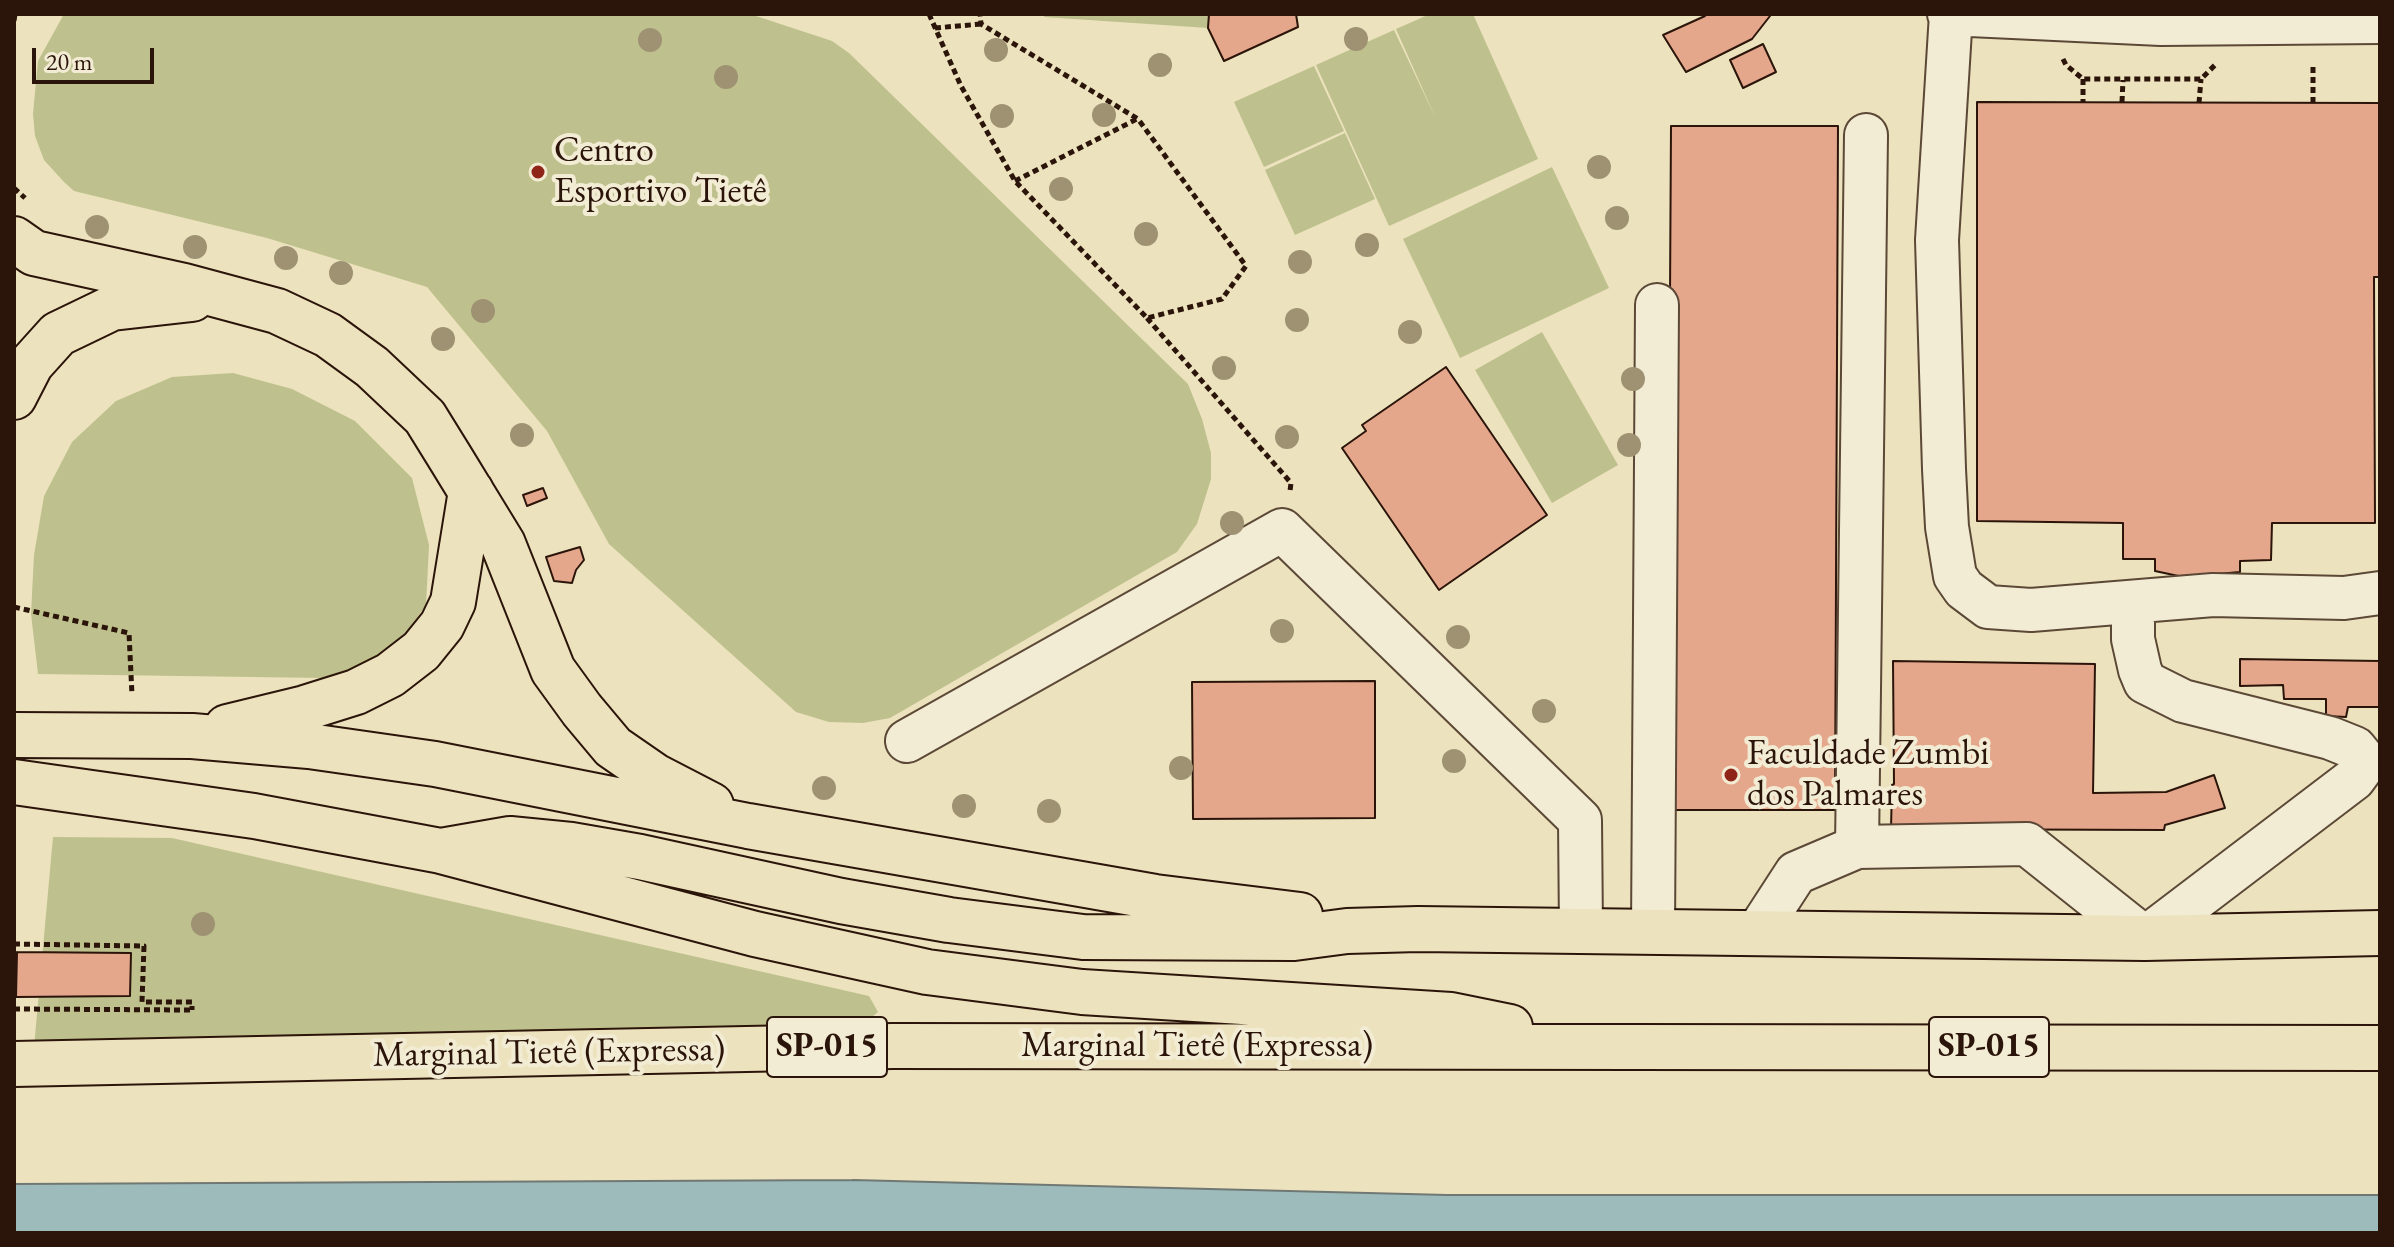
<!DOCTYPE html>
<meta charset="utf-8">
<style>
body{margin:0}
#map{position:relative;width:2394px;height:1247px;overflow:hidden;background:#ece2bd;font-family:"EB Garamond",serif}
canvas{display:block}
.frame{position:absolute;inset:0;border:16px solid #2b1409;pointer-events:none}
.scale{position:absolute;left:32px;top:48px;width:122px;height:36px;box-sizing:border-box;border:4px solid #2b1409;border-top:0;padding-left:10px;font-size:24px;line-height:28px;white-space:nowrap;color:#2b1409;-webkit-text-stroke:6px #f3ecd4;paint-order:stroke}
</style>
<div id="map">
<canvas width="2394" height="1247"></canvas>
<div class="frame"></div>
<div class="scale">20 m</div>
</div>
<script>
const g = document.querySelector('canvas').getContext('2d');
g.lineJoin = 'round';
function paint(path, color) {
  g.fillStyle = color;
  g.fill(path, 'evenodd');
}
function poly(rows) {
  const path = new Path2D();
  for (const r of rows) {
    path.moveTo(r[0], r[1]);
    for (let i = 2; i < r.length; i += 2) path.lineTo(r[i], r[i + 1]);
  }
  return path;
}
function stroke(path, color, width, dash) {
  g.strokeStyle = color;
  g.lineWidth = width;
  g.lineCap = dash ? 'butt' : 'round';
  g.setLineDash(dash || []);
  g.stroke(path);
}
function write(font, color, halo, rows, align = 'center') {
  g.font = font + ' "EB Garamond",serif';
  g.lineWidth = 8;
  g.setLineDash([]);
  g.textBaseline = 'middle';
  g.strokeStyle = halo;
  g.fillStyle = color;
  for (const [text, x, y, turn = 0] of rows) {
    g.save();
    g.translate(x, y);
    g.rotate((+turn || 0) * Math.PI / 180);
    g.textAlign = isNaN(turn) ? turn : align;
    if (halo) g.strokeText(text, 0, 0);
    g.fillText(text, 0, 0);
    g.restore();
  }
}
paint(poly([
 [64,14,750,14,832,41,849,53,1188,384,1202,419,1211,453,1211,479,1197,524,1177,552,890,718,863,723,829,722,796,712,609,544,547,431,427,287,267,238,74,191,64,182,44,160,35,136,33,114,38,61],
 [1045,14,1209,14,1208,28,1044,17],
 [1430,14,1473,14,1538,159,1389,226,1316,65,1394,30,1436,119,1396,29],
 [1314,66,1344,131,1264,167,1234,102],
 [1345,133,1375,199,1295,235,1265,170],
 [1552,167,1609,288,1460,358,1403,239],
 [1542,332,1618,465,1552,503,1475,370],
 [233,373,292,389,355,421,412,478,429,545,426,605,391,654,324,678,38,674,31,614,34,555,44,496,72,442,116,401,172,377],
 [53,837,172,838,869,996,878,1012,867,1021,850,1025,33,1058]
]), '#bec18d');
const water = poly([
 [853,1180,1447,1195,2380,1195,2380,1233,14,1233,14,1184,853,1180]
]);
paint(water, '#9ebbbc');
stroke(water, '#707874', 2);
const building = poly([
 [1209,14,1296,14,1298,27,1224,61,1208,28,1209,14],
 [1702,14,1769,14,1770,16,1752,39,1686,72,1663,35,1705,16,1702,14],
 [1763,44,1776,72,1743,88,1730,60,1763,44],
 [1977,102,2380,103,2380,277,2374,277,2375,523,2272,523,2271,560,2240,561,2240,572,2183,577,2155,571,2155,559,2123,559,2123,523,1977,521,1977,102],
 [1671,126,1838,126,1835,810,1667,810,1671,126],
 [1446,367,1547,515,1439,590,1342,448,1366,431,1362,425,1446,367],
 [543,488,547,498,527,506,523,495,543,488],
 [580,547,584,560,576,570,572,583,554,581,546,557,580,547],
 [2240,659,2380,661,2380,707,2348,707,2346,717,2326,716,2326,699,2284,699,2283,685,2240,686,2240,659],
 [1893,661,2095,664,2093,793,2166,792,2214,775,2225,808,2165,825,2164,830,1891,829,1892,785,1894,784,1893,661],
 [1375,681,1375,818,1193,819,1192,682,1375,681],
 [17,952,131,953,130,996,16,997,17,952]
]);
paint(building, '#e5a78c');
stroke(building, '#2b1409', 2);
const minor = poly([
 [1949,14,2161,24,2380,22],
 [1951,14,1937,240,1944,469,1947,527,1955,576,1964,589,1988,607,2031,610,2213,595,2344,598,2380,593],
 [907,741,1282,530,1580,820,1581,931],
 [1857,847,1866,135],
 [1653,932,1657,305],
 [1757,933,1796,873,1857,847,2027,844,2145,938,2354,779,2362,768,2363,758,2355,748,2330,738,2183,701,2145,682,2140,670,2133,639,2133,602]
]);
const highway = poly([
 [14,239,34,253,184,286,277,311,328,335,372,367,425,417,451,459,503,544,553,670,582,710,613,747,655,776,711,805],
 [14,397,31,364,58,334,112,308,192,299],
 [227,727,305,708,356,692,390,675,421,651,442,625,453,602,471,491],
 [14,735,192,736,309,746,435,764,748,826,1155,897,1300,915],
 [14,782,254,816,441,851,755,934,927,972,1082,992,1451,1015,1510,1027],
 [441,851,510,839,571,845,640,857,841,901,949,920,1083,937,1294,938,1347,931,1418,929,2145,938,2380,933],
 [14,1064,893,1046,2380,1048]
]);
stroke(minor, '#5b4836', 46);
stroke(highway, '#2b1409', 48);
stroke(poly([
 [929,14,961,86,1015,181,1147,318,1222,299,1246,266,1138,119,981,24,980,14],
 [14,21,15,14],
 [935,28,981,24],
 [2063,59,2066,65,2083,79,2201,79,2215,65],
 [2083,79,2083,102],
 [2122,102,2123,80],
 [2199,103,2201,79],
 [2313,103,2313,64],
 [1015,181,1137,119],
 [14,188,25,198],
 [1147,318,1291,483,1290,491],
 [14,607,129,633,132,695],
 [14,944,144,946,142,1002,192,1002,192,1010],
 [14,1009,192,1010]
]), '#2b1409', 5, [6, 4]);
stroke(minor, '#f3ecd4', 42);
stroke(highway, '#ece2bd', 44);
g.fillStyle = '#9e9273';
for (const [x, y] of [
 [1356,39],
 [650,40],
 [996,50],
 [1160,65],
 [726,77],
 [1104,115],
 [1002,116],
 [1599,167],
 [1061,189],
 [1617,218],
 [97,227],
 [1146,234],
 [1367,245],
 [195,247],
 [286,258],
 [1300,262],
 [341,273],
 [483,311],
 [1297,320],
 [1410,332],
 [443,339],
 [1224,368],
 [1633,379],
 [522,435],
 [1287,437],
 [1629,445],
 [1232,523],
 [1282,631],
 [1458,637],
 [1544,711],
 [1454,761],
 [1181,768],
 [824,788],
 [964,806],
 [1049,811],
 [203,924]
]) {
  g.beginPath();
  g.arc(x, y, 12, 0, 2 * Math.PI);
  g.fill();
}
for (const [x, y, r, color] of [
 [538,172,8,"#8f2418"],
 [1731,775,8,"#8f2418"]
]) {
  const dot = new Path2D();
  dot.arc(x, y, r, 0, 2 * Math.PI);
  g.fillStyle = color;
  g.fill(dot);
  stroke(dot, '#f3ecd4', 3);
}
for (const [x, y, w] of [
 [827,1047,120],
 [1989,1047,120]
]) {
  const box = new Path2D();
  box.roundRect(x - w / 2, y - 30, w, 60, 6);
  g.fillStyle = '#f3ecd4';
  g.fill(box);
  stroke(box, '#2b1409', 2);
}
write('bold 34px', '#2b1409', null, [
 ["SP-015",827,1047],
 ["SP-015",1989,1047]
]);
write('36px', '#2b1409', '#f3ecd4', [
 ["Centro",554,151],
 ["Esportivo Tietê",554,192],
 ["Faculdade Zumbi",1747,754],
 ["dos Palmares",1747,795]
], 'left');
write('36px', '#2b1409', '#f3ecd4', [
 ["Marginal Tietê (Expressa)",1197,1046],
 ["Marginal Tietê (Expressa)",549,1053,-1]
]);
</script>
